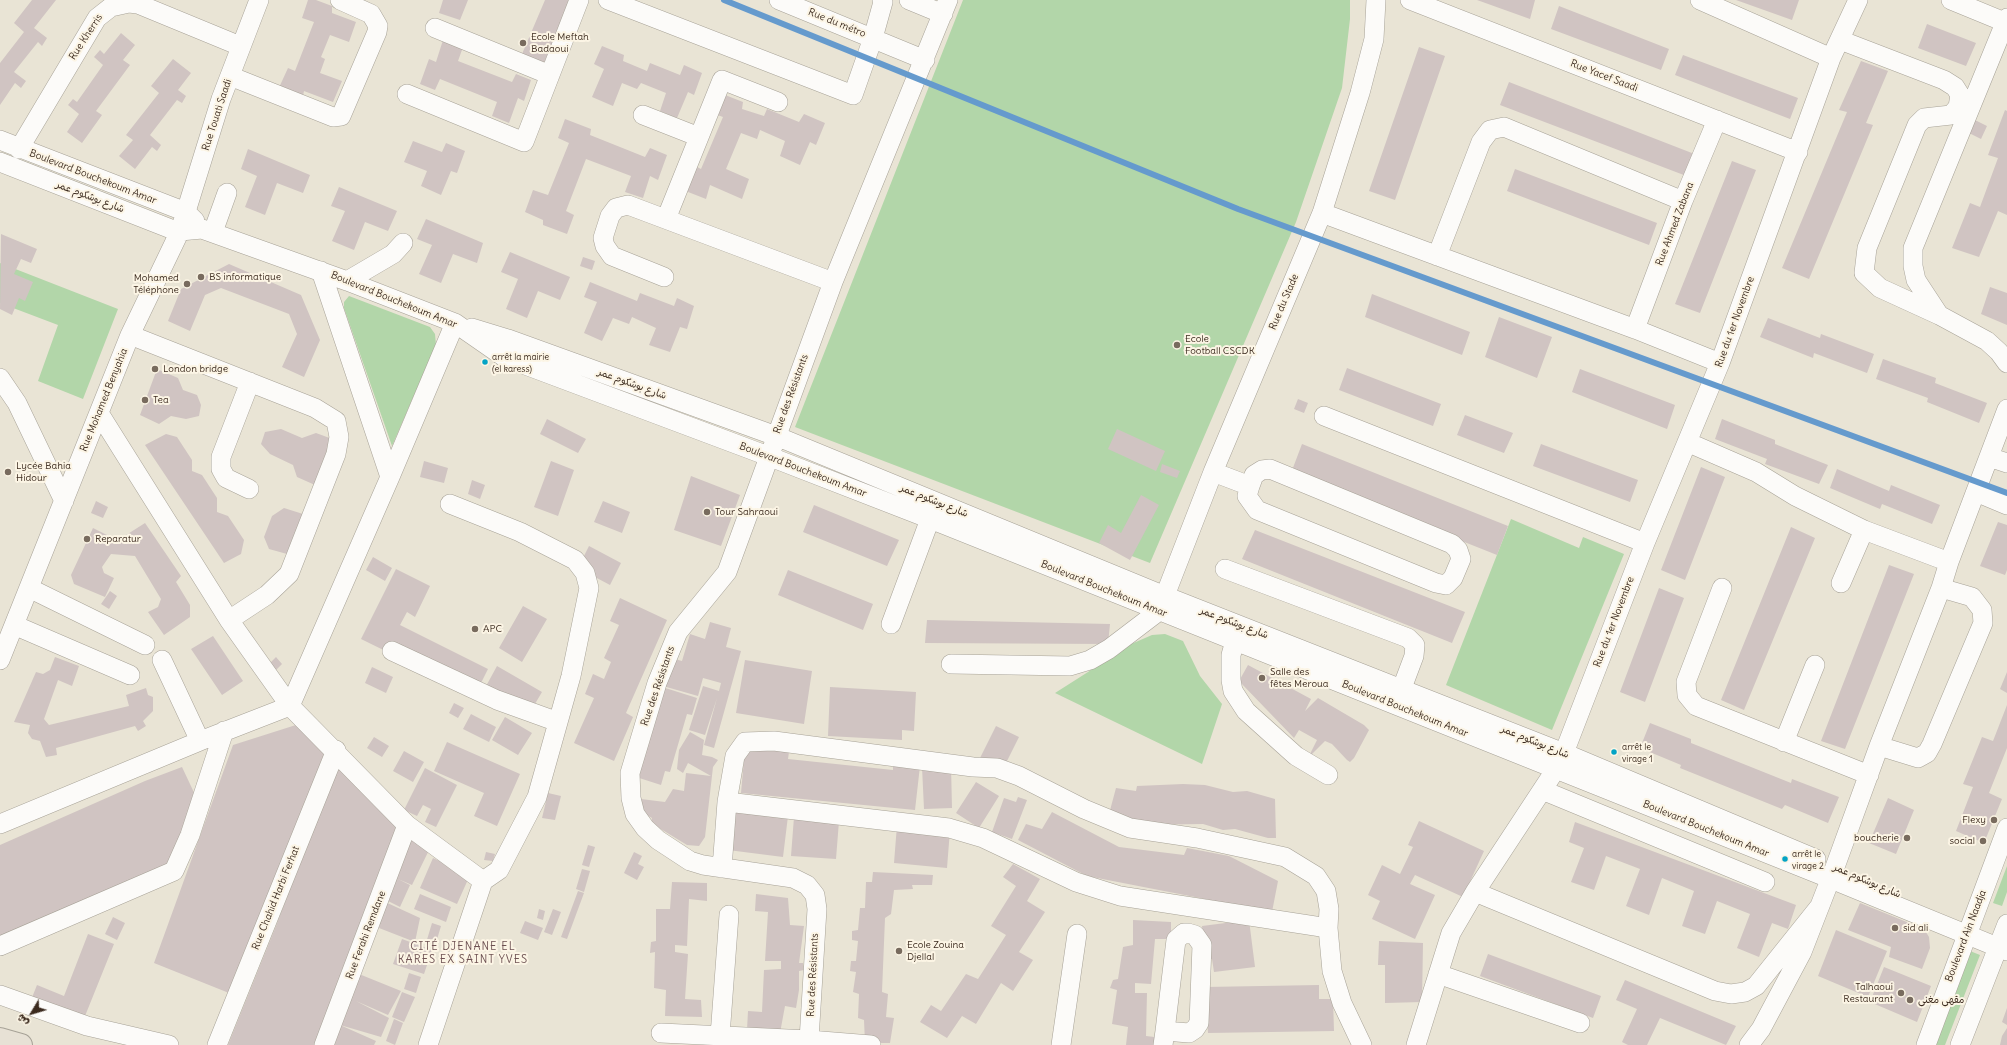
<!DOCTYPE html>
<meta charset="utf-8">
<style>
body{margin:0}
#map{position:relative;width:2007px;height:1045px;overflow:hidden;background:#e9e4d5;font-family:Delius,"Playpen Sans Arabic",sans-serif}
canvas{display:block}
.north{position:absolute;left:12px;top:993px;width:40px;height:40px;-webkit-text-stroke:3px #fcf5e5;paint-order:stroke;rotate:232deg;font-size:11px;font-weight:700;line-height:16px;text-align:center;color:#3b2a1e}
.north::after{content:'';display:block;margin:auto;width:14px;height:18px;background:#3b2a1e;clip-path:polygon(50% 0,100% 100%,50% 72%,0 100%)}
</style>
<div id="map">
<canvas width="2007" height="1045"></canvas>
<div class="north">ش</div>
</div>
<script>
const g = document.querySelector('canvas').getContext('2d');
g.lineJoin = 'round';
function paint(path, color) {
  g.fillStyle = color;
  g.fill(path, 'evenodd');
}
function poly(rows) {
  const path = new Path2D();
  for (const r of rows) {
    path.moveTo(r[0], r[1]);
    for (let i = 2; i < r.length; i += 2) path.lineTo(r[i], r[i + 1]);
  }
  return path;
}
function stroke(path, color, width, dash) {
  g.strokeStyle = color;
  g.lineWidth = width;
  g.lineCap = dash ? 'butt' : 'round';
  g.setLineDash(dash || []);
  g.stroke(path);
}
function write(font, color, halo, rows, align = 'center') {
  g.font = font + ' Delius,"Playpen Sans Arabic",sans-serif';
  g.lineWidth = 4;
  g.setLineDash([]);
  g.textBaseline = 'middle';
  g.strokeStyle = halo;
  g.fillStyle = color;
  for (const [text, x, y, turn = 0] of rows) {
    g.save();
    g.translate(x, y);
    g.rotate((+turn || 0) * Math.PI / 180);
    g.textAlign = isNaN(turn) ? turn : align;
    if (halo) g.strokeText(text, 0, 0);
    g.fillText(text, 0, 0);
    g.restore();
  }
}
paint(poly([
 [963,0,1350,0,1350,19,1342,88,1296,222,1150,563,795,427],
 [0,263,118,309,83,399,38,381,58,325,0,303],
 [349,296,430,327,435,334,436,345,392,446,344,308,344,302],
 [1511,519,1579,548,1583,537,1624,554,1552,730,1446,685],
 [1165,634,1183,641,1200,676,1222,704,1202,764,1055,693,1088,672,1115,651,1152,635],
 [2007,866,2007,892,2002,906,1993,903],
 [1970,951,1980,955,1945,1045,1933,1045]
]), '#b2d6a9');
paint(poly([
 [32,0,56,0,34,28,47,38,42,46,38,42,14,72,26,81,21,88,15,83,0,105,0,63,24,32,14,23],
 [308,0,316,0,332,6,332,13,356,22,349,42,330,35,321,57,325,59,320,73,342,81,333,102,304,91,302,100,277,92,288,68,295,71,314,22,302,18],
 [443,0,468,0,460,20,439,13],
 [545,0,571,0,544,63,522,54],
 [1477,0,1535,0,1530,19],
 [1736,0,1799,0,1792,20],
 [1559,6,1669,49,1661,70,1551,29],
 [1927,24,1976,43,1966,66,1918,48],
 [121,33,135,45,123,60,130,65,96,111,102,115,82,143,67,132,79,114,68,105,73,99,77,102,103,65,94,57,100,50,104,54],
 [443,40,463,47,458,61,512,82,516,74,531,80,524,101,518,98,509,123,492,116,497,102,440,79,435,90,420,84,429,59,436,62],
 [602,46,624,55,623,61,647,71,650,63,680,75,684,65,702,73,694,95,688,92,677,118,660,111,666,93,641,83,637,89,622,83,613,106,592,97,604,69,594,64],
 [1419,47,1445,56,1395,200,1369,191],
 [1683,55,1798,98,1790,119,1675,75],
 [173,59,191,73,178,90,186,96,182,103,177,100,150,135,161,145,157,151,152,147,135,169,119,156,133,140,126,135,159,93,151,86],
 [1861,61,1888,71,1866,123,1873,125,1809,279,1782,268,1847,112,1839,110],
 [1509,82,1697,155,1689,177,1500,105],
 [720,93,743,102,742,109,764,116,767,109,799,122,804,114,825,123,816,145,810,142,800,165,780,156,785,141,760,130,757,139,741,133,726,169,749,179,742,199,710,185,706,199,683,190,693,165,701,169,723,117,712,113],
 [2005,110,2007,111,2007,215,1998,211,1979,257,1952,248,1970,203,1980,207,1998,158,1988,155],
 [565,119,591,129,590,135,645,157,650,148,667,155,658,180,650,176,643,198,625,192,631,176,586,159,566,211,574,215,567,234,543,225,543,220,525,212,533,190,548,195,569,143,558,138],
 [1975,120,1987,126,1981,139,1969,133],
 [413,141,442,152,446,143,465,151,457,173,451,171,441,195,421,186,427,171,404,162],
 [248,149,310,175,303,193,277,183,265,215,245,207,257,176,241,169],
 [1732,161,1756,170,1700,313,1675,304],
 [1515,169,1657,223,1649,245,1507,191],
 [339,187,397,211,388,231,365,222,354,250,332,241,345,211,331,206],
 [426,219,483,243,477,263,453,254,441,283,419,274,432,245,417,239],
 [1,234,37,249,31,263,21,259,14,274,33,282,25,301,19,298,12,315,0,309],
 [510,252,570,277,560,300,538,291,527,318,506,309,518,279,501,272],
 [583,257,595,261,592,270,580,266],
 [229,264,301,295,320,340,304,377,282,367,297,334,289,314,221,288,205,295,190,331,168,321,181,289],
 [590,282,637,301,640,293,674,306,677,298,694,306,687,329,680,327,670,352,649,345,656,328,632,317,629,324,613,318,602,341,584,333,597,302,584,297],
 [1990,287,2007,293,2007,325,1981,314],
 [1372,294,1470,332,1462,355,1365,317],
 [1499,317,1552,337,1537,378,1485,357],
 [1768,318,1820,338,1821,334,1874,354,1867,373,1814,353,1813,358,1760,337],
 [1883,359,1936,378,1935,383,1987,403,1979,423,1927,402,1928,398,1876,379],
 [1347,368,1441,404,1433,426,1339,390],
 [157,369,178,378,183,390,197,395,201,405,199,416,186,419,171,416,159,424,140,415],
 [1580,369,1675,405,1667,429,1572,392],
 [1298,399,1308,403,1304,413,1294,409],
 [1465,415,1513,433,1504,453,1457,435],
 [547,419,586,439,578,453,540,434],
 [1722,419,1775,440,1775,444,1828,465,1819,484,1765,464,1767,459,1715,439],
 [281,429,302,438,316,433,335,440,315,485,297,477,293,465,270,454,261,444,265,432],
 [1117,429,1165,451,1156,471,1108,449],
 [166,434,177,437,192,460,192,471,202,475,217,498,217,512,228,516,244,540,241,554,224,563,145,445],
 [1302,444,1508,526,1497,555,1291,473],
 [1541,444,1638,480,1630,502,1533,466],
 [424,461,448,468,444,483,420,477],
 [551,461,574,470,558,516,534,507],
 [1162,464,1180,471,1177,478,1160,472],
 [1701,467,1725,477,1685,580,1661,570],
 [1837,469,1889,491,1891,485,1940,505,1932,524,1882,504,1880,509,1830,488],
 [691,476,740,495,721,546,674,530],
 [472,480,485,485,480,499,468,494],
 [1141,495,1159,505,1130,560,1099,543,1108,525,1121,533],
 [96,501,108,507,103,518,91,513],
 [603,501,630,512,622,533,594,522],
 [814,505,899,540,887,566,803,532],
 [284,508,303,514,287,554,269,549,264,537,272,516],
 [1998,522,2007,525,2007,570,2005,575,1980,566],
 [145,523,181,576,176,582,190,605,190,617,164,635,148,612,158,607,161,599,135,556,111,554,102,567,104,573,114,578,105,597,74,584,71,575,93,528,115,539,123,537],
 [1791,527,1815,538,1744,710,1721,700],
 [1255,530,1465,612,1452,643,1242,559],
 [589,546,621,563,610,585,578,568],
 [373,557,392,568,385,581,366,570],
 [1889,565,1914,574,1845,749,1821,741],
 [396,569,430,586,415,617,407,612,400,625,488,669,475,695,361,639],
 [788,570,873,604,863,630,778,595],
 [1659,588,1684,598,1645,702,1620,692],
 [110,591,117,596,109,609,101,604],
 [620,598,667,620,626,713,633,717,614,761,574,743,594,698,585,694,593,674,604,679,611,662,604,658,619,625,610,621],
 [523,606,547,619,522,662,499,648],
 [927,620,1110,624,1108,644,925,643],
 [710,622,731,628,726,647,741,651,714,748,704,745,717,698,705,735,689,730,703,686,719,691,721,683,703,678,698,696,663,686,671,658,682,661,690,634,705,639],
 [213,636,243,681,222,695,191,649],
 [55,657,79,666,72,686,58,680,44,719,49,725,129,706,126,695,146,688,148,695,153,697,153,711,143,721,146,726,138,731,135,726,56,748,57,755,46,757,40,741,32,739,28,733,30,725,14,722,36,672,43,674,50,670],
 [276,657,282,664,275,671,269,664],
 [745,660,812,671,804,724,736,713],
 [1248,665,1311,699,1305,711,1318,698,1364,725,1369,730,1354,758,1350,762,1347,760,1332,744,1325,741,1308,758,1317,740,1299,730,1294,738,1239,681],
 [497,666,542,692,529,714,485,688],
 [372,667,393,677,386,693,365,683],
 [2007,672,2007,693,2000,689],
 [659,686,697,698,692,715,687,714,670,772,665,771,661,785,633,776],
 [830,687,916,692,914,731,902,730,902,740,828,736],
 [454,703,464,708,458,718,449,713],
 [2007,705,2007,748,1989,793,2002,799,1984,843,1956,831,1973,787,1963,784,1982,737,1993,741],
 [471,714,496,727,489,742,463,729],
 [505,717,532,733,518,755,492,740],
 [1650,723,1691,739,1691,743,1791,783,1792,779,1839,797,1828,823,1785,805,1782,809,1680,768,1681,765,1640,748],
 [299,724,326,752,234,995,154,963,233,745],
 [996,726,1019,737,1003,769,980,758],
 [690,732,704,740,702,755,712,757,718,760,713,767,705,837,699,846,687,845,651,823,652,818,639,811,641,799,665,802,673,789,684,791,686,773,711,776,688,763,683,773,677,769,679,750],
 [374,737,389,746,382,757,367,748],
 [447,742,520,774,497,826,474,816,484,793,434,771],
 [745,748,789,752,788,759,893,770,893,763,920,766,915,810,741,793],
 [404,751,424,762,413,782,393,771],
 [336,766,400,827,321,1045,228,1045,276,926],
 [951,766,952,808,924,809,922,767],
 [182,767,198,801,172,865,0,941,0,845,145,781],
 [425,768,457,785,436,827,425,822,431,809,423,805,417,816,404,810],
 [976,782,999,796,979,828,956,813],
 [1183,784,1205,785,1233,792,1247,791,1275,799,1276,838,1268,838,1235,829,1223,830,1203,824,1135,825,1135,819,1128,819,1109,814,1116,788,1136,791,1137,786],
 [548,793,561,796,555,820,542,818],
 [1018,797,1027,800,1012,839,992,832,1004,798,1016,802],
 [1888,798,1914,810,1896,854,1869,843],
 [731,809,788,816,783,857,728,850],
 [1052,812,1119,847,1184,855,1187,848,1229,856,1278,881,1272,912,1087,876,1018,840,1026,824,1042,829],
 [794,817,839,821,836,859,791,856],
 [1419,821,1484,851,1463,897,1415,875,1410,884,1435,895,1415,939,1372,919,1380,901,1368,895,1382,865,1400,874,1413,847,1408,845],
 [1575,822,1796,905,1788,929,1772,923,1759,957,1737,948,1750,914,1717,901,1705,934,1682,926,1694,891,1662,878,1649,915,1626,906,1640,869,1606,856,1594,890,1571,882,1584,848,1569,842],
 [897,825,950,830,947,868,894,863],
 [412,837,431,846,412,885,398,879,410,885,400,907,384,899],
 [588,845,595,847,589,867,582,865],
 [486,852,495,854,493,861,484,860],
 [634,852,642,856,638,864,644,867,637,880,624,873],
 [433,858,470,875,457,904,420,888],
 [1013,864,1040,879,1027,901,1045,912,1019,952,1033,960,1013,991,1001,983,976,1024,962,1016,947,1038,920,1022,931,1005,941,1011,966,974,978,979,1006,935,991,926,1016,886,1003,877],
 [582,869,590,871,584,892,576,889],
 [873,872,933,875,932,885,912,885,913,889,894,890,891,914,885,918,882,992,888,994,886,1017,894,1018,890,1043,865,1043,864,1020,858,1018,859,994,853,992,856,972,850,971,851,961,856,961,858,941,852,940,852,931,858,930,860,908,865,908,866,882,872,882],
 [672,882,707,883,707,901,689,899,687,946,675,945,675,952,688,954,685,999,701,1000,702,1017,665,1016,666,990,654,988,655,952,650,953,651,942,656,941,656,909,670,909],
 [578,891,584,893,567,939,561,937],
 [420,894,451,907,446,922,414,909],
 [756,894,788,898,790,925,804,926,799,963,803,963,804,970,799,971,799,990,796,1008,785,1006,780,1033,747,1030,748,1011,762,1012,764,970,781,969,781,961,765,961,768,912,755,911],
 [383,901,420,918,415,942,379,928],
 [1860,903,1924,929,1929,937,1930,948,1922,969,1889,957,1891,947,1848,930],
 [539,909,545,911,543,920,537,918],
 [553,909,561,912,552,935,544,932],
 [113,917,125,923,117,940,105,934],
 [1133,920,1171,922,1171,939,1155,939,1151,984,1135,983,1135,993,1147,993,1146,1036,1163,1038,1162,1045,1126,1045,1128,1027,1112,1024,1117,990,1110,988,1113,980,1118,979,1123,947,1133,945],
 [1249,920,1255,967,1214,972,1212,959,1206,960,1202,926],
 [525,921,543,928,538,940,520,933],
 [432,923,441,926,435,946,426,943],
 [1836,930,1887,951,1868,997,1818,976],
 [88,934,114,944,83,1021,31,1000,37,985,64,996],
 [402,939,432,950,424,974,393,964],
 [1379,941,1423,943,1422,1002,1385,1003,1385,965,1378,965],
 [1488,954,1601,996,1593,1018,1480,976],
 [1884,967,1931,986,1917,1022,1870,1002],
 [409,973,421,977,416,993,404,989],
 [359,974,401,991,388,1015,356,1001,389,1018,381,1037,340,1025,376,1041,374,1045,333,1045,340,1025],
 [1625,980,1736,1026,1726,1045,1660,1018,1647,1045,1628,1045,1622,1042,1637,1009,1616,1000],
 [1319,985,1319,999,1333,999,1334,1031,1208,1033,1205,987],
 [402,992,415,997,404,1022,392,1017],
 [2007,1008,2007,1025,2002,1022],
 [394,1019,403,1023,395,1045,386,1041],
 [2007,1028,2007,1045,2000,1045,2002,1036]
]), '#d0c4c2');
const minor = poly([
 [608,0,853,95,873,38,883,2,882,0],
 [779,0,925,60],
 [909,0,943,14],
 [1410,0,1798,152],
 [1700,0,1831,58],
 [1951,0,2007,23],
 [2007,18,1913,248,1913,266,1916,280,1939,315,1987,341,1999,352,2007,363],
 [435,28,550,75],
 [1840,40,1944,80,1955,87,1960,95,1958,107,1951,115,1924,118,1917,125,1867,248,1864,273,1880,288,1939,315],
 [230,76,333,117,341,116,377,32,378,26,371,14,340,0],
 [407,94,524,142,579,0],
 [643,115,699,137],
 [0,140,186,212,195,221],
 [19,149,97,18,111,7,129,3,138,4,240,46],
 [0,162,171,229,180,231,202,229,347,281,455,323,504,357,768,456,930,519,1831,879,2007,951],
 [1322,213,1635,329,1720,363],
 [666,219,722,80,778,102],
 [213,232,227,193],
 [1437,256,1481,142,1490,130,1504,127,1683,201],
 [321,271,390,477],
 [664,277,612,256,605,246,603,238,610,216,616,208,628,205,833,282],
 [347,281,393,254,403,243],
 [472,328,508,339,776,436,1165,596,1564,753,1816,859],
 [1635,329,1683,201,1717,120],
 [130,335,315,408,336,421,339,437,336,454,289,574,267,595,229,620],
 [0,378,17,403,64,501],
 [99,413,229,620,290,706,407,825,483,881,428,1045],
 [1324,416,1645,543],
 [1687,442,1756,472,1795,496,1864,530,1949,562],
 [1989,457,2007,463],
 [1270,469,1452,544,1458,550,1461,559,1453,578,1446,585,1436,583,1257,510,1247,496,1250,486,1254,475,1262,470,1270,469],
 [1213,472,1250,486],
 [249,489,226,478,221,469,221,457,250,382],
 [1976,492,2007,505],
 [450,504,520,532,575,560,585,573,589,588,571,676,537,797,499,870,483,881],
 [1225,569,1408,638,1415,645,1414,656,1402,688],
 [1841,583,1864,530],
 [29,588,145,645],
 [1722,588,1686,682,1687,695,1696,706,1869,775],
 [891,624,930,519],
 [14,625,130,675],
 [1235,641,1231,655,1231,680,1233,691,1246,711,1296,756,1328,775],
 [392,651,497,700,558,722],
 [0,660,130,335,180,231,221,99,259,0],
 [162,660,200,741],
 [951,664,1070,666,1090,660,1109,649,1159,611,1213,472,1322,213,1360,93,1374,39,1376,0],
 [1784,742,1815,665],
 [1879,746,1918,758,1927,753,1932,744,1983,623,1982,610,1972,597,1941,588],
 [1542,790,1765,882],
 [727,802,949,828,983,838,1076,882,1120,896,1328,928],
 [0,824,200,741,290,706,390,477,455,323],
 [722,868,727,802,735,756,745,742,774,741,973,767,997,768,1019,776,1084,809,1130,828,1197,838,1285,857,1316,876,1326,891,1329,909,1328,928,1332,971,1342,1003,1362,1045],
 [1820,906,1756,986,1745,992,1731,994,1715,991,1475,892,1556,769,1564,753,1645,543,1720,363,1831,58,1858,0],
 [0,946,174,871,190,835,224,731],
 [1438,974,1580,1023],
 [0,995,87,1026,169,1045],
 [661,1033,809,1040,871,1045],
 [720,1036,729,915],
 [809,1040,817,909,815,895,807,885,793,878,703,865,690,861,658,840,645,828,635,814,631,798,630,773,657,683,678,632,727,572,833,282,948,0],
 [217,1045,336,750],
 [324,1045,407,825],
 [1061,1045,1077,934],
 [1163,1045,1165,1031,1176,940,1184,933,1188,933,1195,935,1202,945,1199,1023,1195,1029,1189,1033,1165,1031],
 [1416,1045,1451,933,1475,892],
 [1749,1045,1761,1029,1802,952,1835,867,1879,746,1941,588,1949,562,2007,409],
 [1926,1045,2007,828],
 [1960,1045,2007,924]
]);
const major = poly([
 [0,1039,21,1045]
]);
stroke(minor, '#a7a297', 20);
stroke(major, '#a7a297', 24);
stroke(minor, '#fcfbf9', 19);
stroke(major, '#e7e1d5', 22);
stroke(poly([
 [724,0,1238,209,2007,493]
]), '#659acd', 6);
for (const [x, y, r, color] of [
 [523,43,4,"#786b5e"],
 [201,277,4,"#786b5e"],
 [187,284,4,"#786b5e"],
 [1177,345,4,"#786b5e"],
 [485,362,3.5,"#03a3c5"],
 [155,369,4,"#786b5e"],
 [145,400,4,"#786b5e"],
 [8,472,4,"#786b5e"],
 [707,512,4,"#786b5e"],
 [87,539,4,"#786b5e"],
 [475,629,4,"#786b5e"],
 [1262,678,4,"#786b5e"],
 [1614,752,3.5,"#03a3c5"],
 [1994,820,4,"#786b5e"],
 [1907,838,4,"#786b5e"],
 [1983,841,4,"#786b5e"],
 [1785,859,3.5,"#03a3c5"],
 [1895,928,4,"#786b5e"],
 [899,951,4,"#786b5e"],
 [1901,993,4,"#786b5e"],
 [1910,1000,4,"#786b5e"]
]) {
  const dot = new Path2D();
  dot.arc(x, y, r, 0, 2 * Math.PI);
  g.fillStyle = color;
  g.fill(dot);
  stroke(dot, '#fcf5e5', 1.5);
}
write('9px', '#3b2a1e', '#fcf5e5', [
 ["arrêt la mairie",492,357],
 ["(el karess)",492,369],
 ["arrêt le",1622,747],
 ["virage 1",1622,759],
 ["arrêt le",1792,854],
 ["virage 2",1792,866]
], 'left');
write('10px', '#3b2a1e', '#fcf5e5', [
 ["Rue du métro",837,23,22],
 ["Rue Kherris",86,37,-57],
 ["Rue Yacef Saadi",1604,76,21],
 ["Rue Touati Saadi",217,115,-72],
 ["Boulevard Bouchekoum Amar",93,177,21],
 ["شارع بوشكوم عمر",90,197,21],
 ["Rue Ahmed Zabana",1675,224,-69],
 ["Boulevard Bouchekoum Amar",394,300,22],
 ["Rue du Stade",1284,302,-67],
 ["Rue du 1er Novembre",1735,322,-70],
 ["شارع بوشكوم عمر",632,384,20],
 ["Rue des Résistants",791,394,-70],
 ["Rue Mohamed Benyahia",104,400,-68],
 ["Boulevard Bouchekoum Amar",803,470,21],
 ["شارع بوشكوم عمر",934,501,22],
 ["Boulevard Bouchekoum Amar",1104,589,22],
 ["Rue du 1er Novembre",1614,622,-69],
 ["شارع بوشكوم عمر",1234,623,21],
 ["Rue des Résistants",658,686,-71],
 ["Boulevard Bouchekoum Amar",1405,709,22],
 ["شارع بوشكوم عمر",1535,742,22],
 ["Boulevard Bouchekoum Amar",1706,829,22],
 ["شارع بوشكوم عمر",1867,881,23],
 ["Rue Chahid Harbi Ferhat",276,898,-68],
 ["Rue Ferahi Remdane",366,935,-69],
 ["Boulevard Ain Naadja",1966,936,-69],
 ["Rue des Résistants",813,975,-87]
]);
write('10px', '#3b2a1e', '#fcf5e5', [
 ["Ecole Meftah",531,37],
 ["Badaoui",531,49],
 ["BS informatique",209,277],
 ["Mohamed",179,278,"right"],
 ["Téléphone",179,290,"right"],
 ["Ecole",1185,339],
 ["Football CSCDK",1185,351],
 ["London bridge",163,369],
 ["Tea",153,400],
 ["Lycée Bahia",16,466],
 ["Hidour",16,478],
 ["Tour Sahraoui",715,512],
 ["Reparatur",95,539],
 ["APC",483,629],
 ["Salle des",1270,672],
 ["fêtes Meroua",1270,684],
 ["Flexy",1986,820,"right"],
 ["boucherie",1899,838,"right"],
 ["social",1975,841,"right"],
 ["sid ali",1903,928],
 ["Ecole Zouina",907,945],
 ["Djellal",907,957],
 ["Talhaoui",1893,987,"right"],
 ["Restaurant",1893,999,"right"],
 ["مقهى مغنى",1918,1000]
], 'left');
g.letterSpacing = '1px';
write('11px', '#6d5152', '#fcf5e5', [
 ["CITÉ DJENANE EL",463,947],
 ["KARES EX SAINT YVES",463,960]
]);
g.letterSpacing = '0px';
</script>
